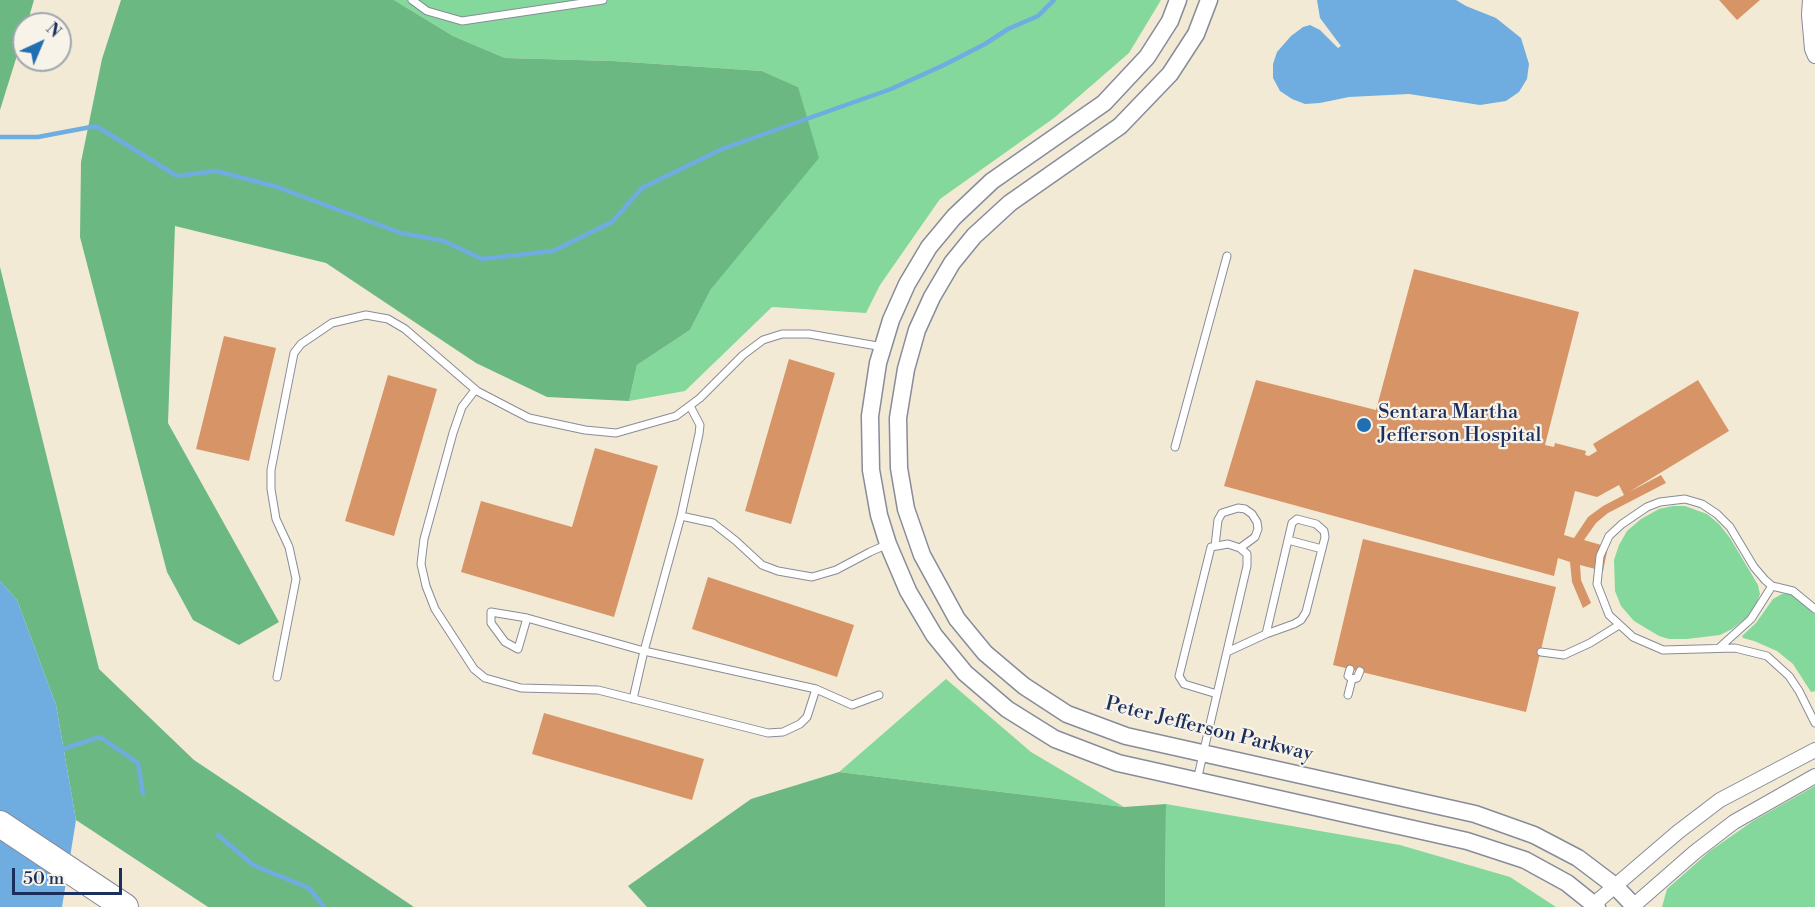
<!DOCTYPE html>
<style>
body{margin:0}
#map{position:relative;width:1815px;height:907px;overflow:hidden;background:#f3ead5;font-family:"Libre Bodoni",serif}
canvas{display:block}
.north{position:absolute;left:12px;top:12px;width:60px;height:60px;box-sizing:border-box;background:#f7f3e8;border:2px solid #9fa5b1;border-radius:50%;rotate:44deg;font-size:16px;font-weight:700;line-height:24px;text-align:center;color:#1b2f5e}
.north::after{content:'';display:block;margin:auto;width:21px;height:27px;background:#1f6fb2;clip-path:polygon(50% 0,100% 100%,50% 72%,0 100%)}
.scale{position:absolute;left:12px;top:868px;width:110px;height:27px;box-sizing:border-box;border:3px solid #1b2f5e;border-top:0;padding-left:8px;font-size:18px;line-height:21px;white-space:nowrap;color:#1b2f5e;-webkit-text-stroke:4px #f7f3e8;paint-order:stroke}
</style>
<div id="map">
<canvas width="1815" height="907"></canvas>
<div class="north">N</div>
<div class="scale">50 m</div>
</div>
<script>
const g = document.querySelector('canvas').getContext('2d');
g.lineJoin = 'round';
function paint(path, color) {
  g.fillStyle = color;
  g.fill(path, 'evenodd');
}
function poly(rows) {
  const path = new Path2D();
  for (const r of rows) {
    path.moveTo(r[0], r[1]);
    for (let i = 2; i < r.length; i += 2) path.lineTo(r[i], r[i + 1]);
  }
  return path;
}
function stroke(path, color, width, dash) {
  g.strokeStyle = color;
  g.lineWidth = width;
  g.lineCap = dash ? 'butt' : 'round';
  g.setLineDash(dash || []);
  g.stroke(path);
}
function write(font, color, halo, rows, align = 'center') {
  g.font = font + ' "Libre Bodoni",serif';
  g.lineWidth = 4.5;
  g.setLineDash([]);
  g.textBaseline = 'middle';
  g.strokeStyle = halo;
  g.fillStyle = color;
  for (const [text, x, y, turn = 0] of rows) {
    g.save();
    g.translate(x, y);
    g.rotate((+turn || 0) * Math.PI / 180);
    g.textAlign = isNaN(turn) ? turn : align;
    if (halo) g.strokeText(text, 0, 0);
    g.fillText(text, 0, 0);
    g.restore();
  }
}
paint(poly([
 [394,0,1161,0,1129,53,1054,118,940,199,880,285,866,313,772,307,685,391,629,401,637,365,690,330,711,289,798,87,762,71,613,61,505,58,453,36],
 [1673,506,1685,506,1707,514,1719,524,1730,538,1758,585,1760,594,1755,607,1746,618,1732,629,1720,635,1687,639,1669,639,1659,636,1634,621,1621,606,1615,591,1614,560,1619,545,1627,531,1641,519,1659,509],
 [1782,594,1789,594,1797,597,1815,614,1815,691,1811,692,1793,664,1777,651,1754,641,1743,638,1742,636,1756,623,1773,599],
 [946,679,1031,752,1124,807,839,772],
 [1815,786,1815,907,1662,907,1667,889,1710,851,1753,821],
 [1166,804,1400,845,1510,877,1556,907,1165,907]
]), '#84d89b');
paint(poly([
 [0,0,34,0,27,24,24,24,24,33,0,110],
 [121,0,394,0,453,36,505,58,613,61,762,71,798,87,819,158,711,289,690,330,637,365,629,401,547,397,476,363,326,263,175,226,168,423,279,622,239,645,193,620,167,572,80,237,81,162,102,59],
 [0,267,99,669,194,760,414,907,208,907,76,820,56,705,17,600,0,581],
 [839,772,1124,807,1166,804,1165,907,647,907,628,886,751,799]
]), '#6bb883');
paint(poly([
 [1317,0,1456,0,1466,6,1496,18,1521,38,1529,64,1527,79,1519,92,1506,101,1480,105,1409,94,1349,97,1320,103,1305,104,1292,99,1280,91,1273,78,1273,64,1277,52,1291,36,1303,27,1310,25,1320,30,1338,48,1341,46,1320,18],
 [0,581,17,600,56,705,76,820,62,907,0,907]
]), '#6fade1');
stroke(poly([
 [0,137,38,137,96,126,177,176,216,171,274,186,401,233,444,241,482,259,553,251,612,222,642,188,722,149,891,89,944,65,985,44,1008,29,1038,16,1054,0],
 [63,749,100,737,138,763,143,794],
 [218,835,253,865,309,888,324,907]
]), '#6fade1', 4.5);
paint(poly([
 [1719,0,1760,0,1737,20],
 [1414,269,1579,312,1545,445,1554,447,1555,443,1586,451,1585,455,1589,456,1597,451,1593,444,1698,380,1729,431,1629,492,1661,475,1666,483,1608,513,1596,523,1584,540,1608,547,1603,571,1580,565,1581,580,1591,603,1583,608,1572,582,1570,562,1558,558,1554,576,1224,486,1256,380,1376,410],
 [1619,485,1624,495,1603,506,1588,517,1574,538,1564,535,1575,491,1597,497],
 [224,336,276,348,249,461,196,449],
 [789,359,835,373,791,524,745,511],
 [388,375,437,389,394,536,345,521],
 [595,448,658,466,614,617,461,572,481,501,572,527],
 [1363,539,1556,587,1526,712,1333,665],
 [708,577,854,625,837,677,692,629],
 [544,713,704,759,692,800,532,754]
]), '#d79466');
const service = poly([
 [412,0,427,11,462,21,603,0],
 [475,390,462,407,453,433,424,539,421,564,426,586,435,609,474,669,485,678,521,688,598,690,768,733,783,732,800,724,807,717,816,689],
 [690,406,700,425,699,434,681,516,644,651,816,689,852,705,879,695],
 [1175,447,1227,256],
 [681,516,713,523,736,541,762,565,778,571,812,577,836,570,870,552,888,544],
 [1288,540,1322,549],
 [1215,546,1218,520,1222,513,1238,508,1245,509,1252,514,1257,522,1258,529,1255,537,1240,548],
 [1815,609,1793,591,1772,586,1765,580,1754,567,1730,527,1717,514,1702,504,1685,499,1660,502,1647,507,1622,524,1609,536,1600,556,1597,584,1609,615,1633,637,1663,650,1735,648,1767,656,1789,676,1799,691,1815,723],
 [527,618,518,649,505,642,491,623,491,612,527,618,644,651,633,699],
 [1720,647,1751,619,1772,586],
 [1227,652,1266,634,1294,624,1301,620,1306,612,1325,537,1324,531,1316,524,1297,519,1292,523,1266,634],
 [1541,652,1564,655,1590,643,1619,625],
 [277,677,296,579,289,547,276,519,271,489,271,470,294,353,301,344,332,323,366,315,388,319,405,329,477,391,529,418,585,430,616,433,676,416,700,398,743,355,763,340,782,334,809,334,883,347],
 [1352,679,1357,678,1360,671],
 [1348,695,1352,679,1348,676,1350,669],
 [1197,781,1203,754,1217,694,1247,566,1247,554,1240,548,1228,544,1211,547,1179,676,1184,684,1217,694]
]);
const minor = poly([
 [1810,0,1809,15,1812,49,1815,56],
 [1594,904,1678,832,1720,800,1815,750],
 [1632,907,1695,852,1734,822,1815,776]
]);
const tertiary = poly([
 [1178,0,1170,21,1147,57,1104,103,992,181,954,217,929,247,907,284,891,320,878,363,870,416,871,470,879,515,888,544,908,591,934,635,965,673,1007,709,1055,739,1118,763,1467,841,1525,860,1567,883,1597,907],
 [1209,0,1196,34,1170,74,1120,126,1010,203,974,236,952,263,932,297,917,330,906,369,898,418,899,468,906,509,922,555,957,619,985,653,1024,686,1067,714,1126,736,1475,814,1534,835,1578,858,1615,886,1635,907]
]);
const motorway = poly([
 [0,824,125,907]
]);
stroke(service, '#878c9a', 9);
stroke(minor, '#878c9a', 16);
stroke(tertiary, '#878c9a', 19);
stroke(motorway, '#878c9a', 28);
stroke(service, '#fff', 7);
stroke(minor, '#fff', 14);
stroke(tertiary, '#fff', 16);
stroke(motorway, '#fff', 26);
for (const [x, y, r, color] of [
 [1364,425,8,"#1f6fb2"]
]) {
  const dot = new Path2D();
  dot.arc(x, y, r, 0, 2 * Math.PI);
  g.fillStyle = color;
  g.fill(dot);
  stroke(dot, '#f7f3e8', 2);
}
write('20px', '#1b2f5e', '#f7f3e8', [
 ["Sentara Martha",1378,413],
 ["Jefferson Hospital",1378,436]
], 'left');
write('20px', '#1b2f5e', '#f7f3e8', [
 ["Peter Jefferson Parkway",1209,730,14]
]);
</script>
